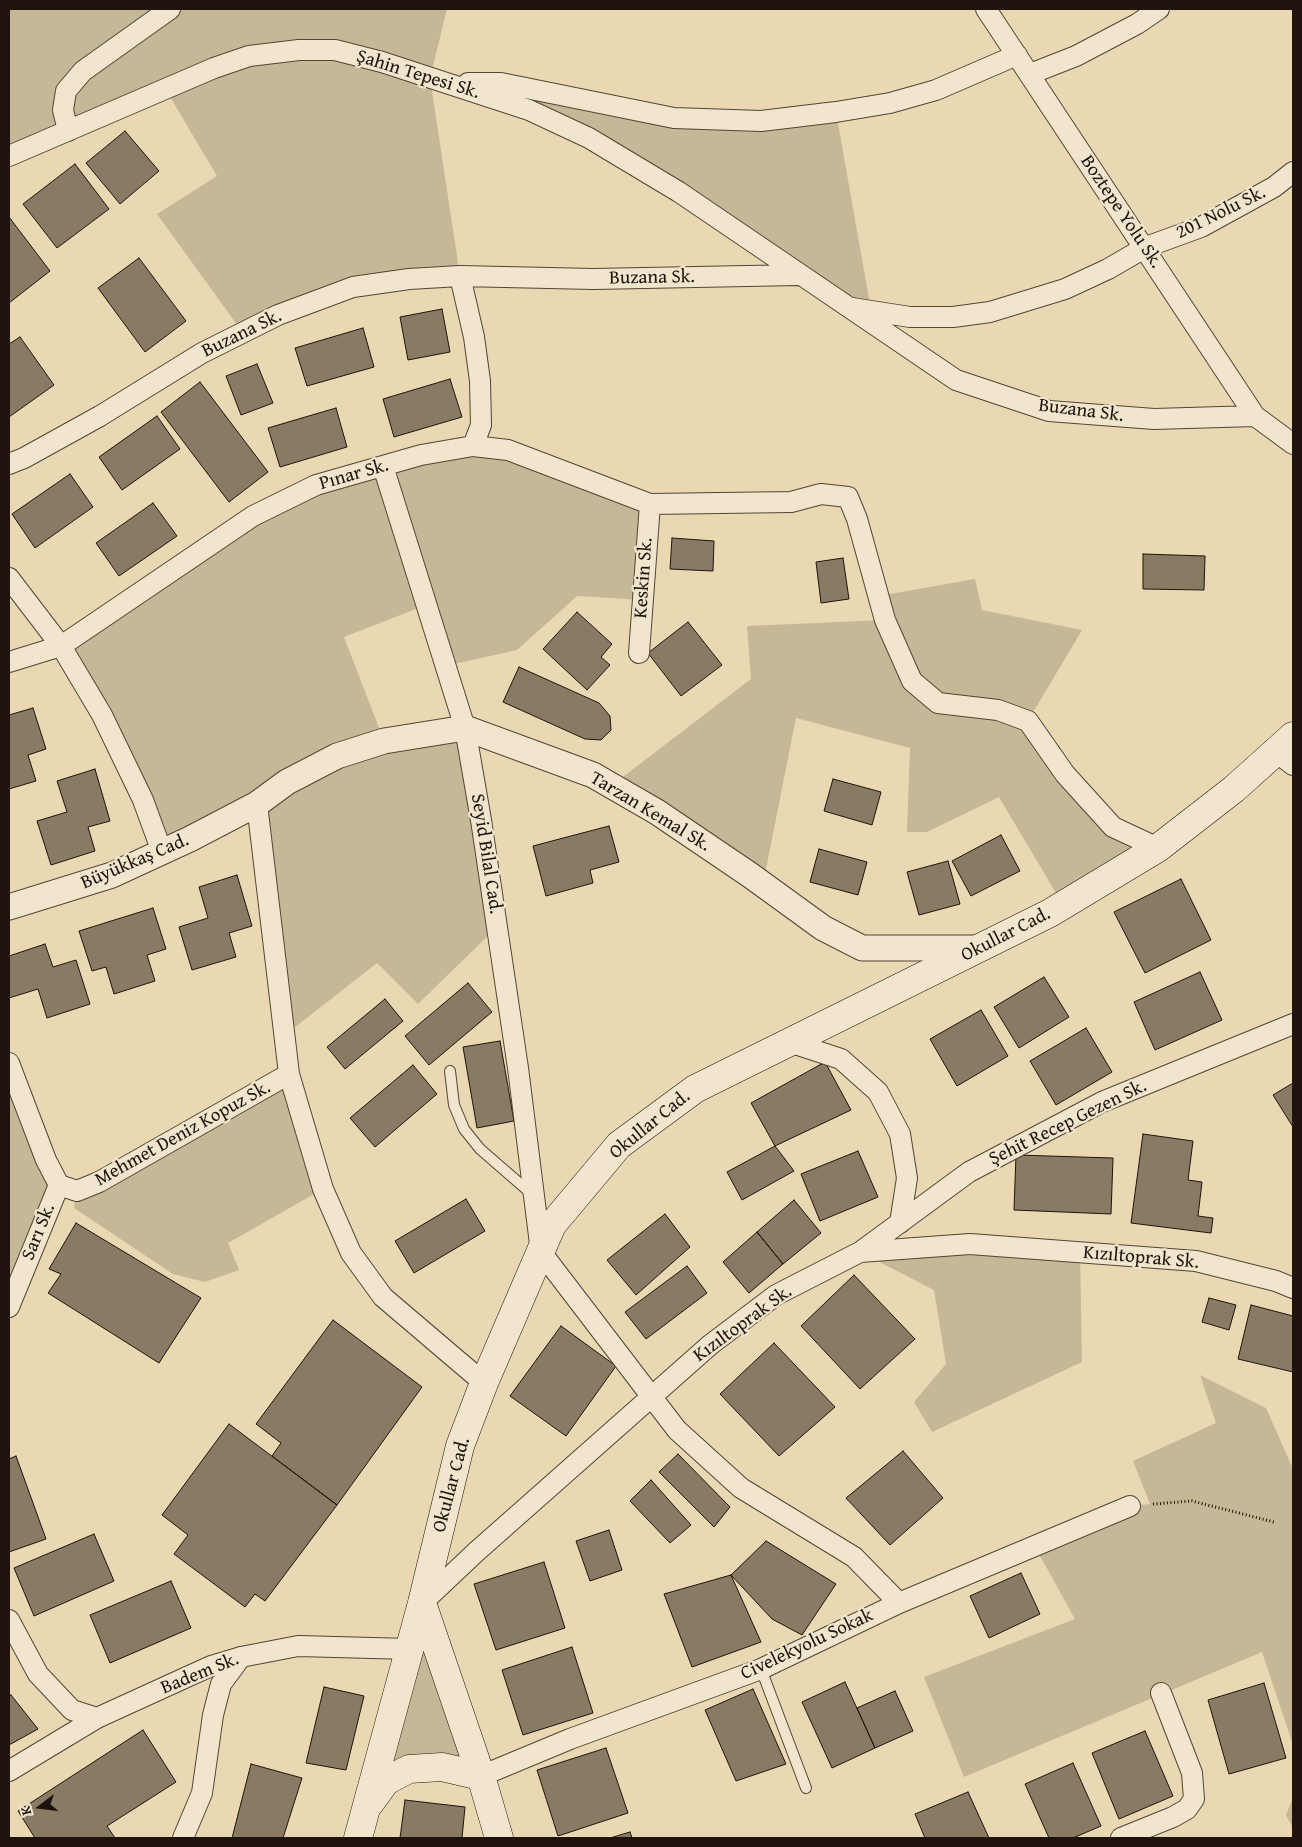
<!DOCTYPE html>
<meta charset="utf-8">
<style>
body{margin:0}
#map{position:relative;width:1302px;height:1847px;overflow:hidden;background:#e9d8b2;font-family:"Gentium Book Plus",serif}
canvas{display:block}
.frame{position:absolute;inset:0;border:10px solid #1e140d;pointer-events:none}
.north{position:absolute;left:15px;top:1782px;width:50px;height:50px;-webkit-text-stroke:4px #f1e6cd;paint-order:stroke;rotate:255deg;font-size:14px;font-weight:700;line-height:20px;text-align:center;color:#1e140d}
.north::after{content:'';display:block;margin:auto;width:18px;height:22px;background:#1e140d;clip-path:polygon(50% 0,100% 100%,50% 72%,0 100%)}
</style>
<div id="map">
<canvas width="1302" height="1847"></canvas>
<div class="frame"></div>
<div class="north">K</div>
</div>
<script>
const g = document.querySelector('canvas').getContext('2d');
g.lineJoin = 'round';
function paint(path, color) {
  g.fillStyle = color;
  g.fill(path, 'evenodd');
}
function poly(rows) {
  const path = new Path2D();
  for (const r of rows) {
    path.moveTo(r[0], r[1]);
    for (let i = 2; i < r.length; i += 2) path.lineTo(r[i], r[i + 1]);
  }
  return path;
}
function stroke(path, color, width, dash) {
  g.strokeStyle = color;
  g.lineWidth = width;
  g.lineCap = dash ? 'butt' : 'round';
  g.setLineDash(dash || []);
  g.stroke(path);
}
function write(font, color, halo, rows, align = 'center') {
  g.font = font + ' "Gentium Book Plus",serif';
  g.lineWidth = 4.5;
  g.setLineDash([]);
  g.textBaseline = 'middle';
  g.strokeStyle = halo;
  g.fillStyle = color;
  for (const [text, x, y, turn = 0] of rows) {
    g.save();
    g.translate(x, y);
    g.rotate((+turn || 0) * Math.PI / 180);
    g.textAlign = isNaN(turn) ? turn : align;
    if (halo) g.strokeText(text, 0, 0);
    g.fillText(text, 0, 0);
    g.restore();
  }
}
paint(poly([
 [9,9,447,9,430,78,460,276,409,279,243,333,157,214,217,176,166,90,9,156],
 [501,83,674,118,836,112,871,310,529,110],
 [473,446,650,504,643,600,577,596,517,650,445,666,426,605,344,637,384,741,465,728,497,927,418,1004,377,963,285,1035,257,804,162,852,61,646,316,485],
 [975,579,982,610,1082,630,1028,721,1113,827,1158,848,1063,905,999,797,927,832,907,832,910,748,796,718,763,884,611,786,751,679,747,626,885,620,879,596],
 [9,1063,59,1185,9,1307],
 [289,1074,323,1189,228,1243,239,1270,205,1282,173,1274,74,1208,77,1191],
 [860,1252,1080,1252,1082,1362,932,1432,914,1402,946,1364,934,1290],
 [1200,1375,1266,1408,1293,1469,1293,1745,1262,1652,964,1777,924,1677,1075,1619,1034,1545,1130,1506,1150,1504,1133,1461,1216,1423],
 [422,1603,481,1776,386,1781],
 [1293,1798,1293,1828,1286,1815]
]), '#c6b796');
const building = poly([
 [125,131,159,171,120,204,86,163,125,131],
 [75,164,109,209,57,248,23,204,75,164],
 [9,217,50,271,9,303,9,217],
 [139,258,186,321,145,352,98,288,139,258],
 [442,309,450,352,408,360,400,317,442,309],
 [363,328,374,367,307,386,295,348,363,328],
 [20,337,54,385,9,417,9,344,20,337],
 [257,364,273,403,241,415,226,376,257,364],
 [450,379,462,417,394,437,383,399,450,379],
 [200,382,268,472,229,502,161,412,200,382],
 [336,408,347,447,280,467,268,428,336,408],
 [157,416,180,449,122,490,99,457,157,416],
 [70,474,93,507,35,548,12,514,70,474],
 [153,503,177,536,119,576,96,543,153,503],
 [672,538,714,541,713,571,670,569,672,538],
 [1143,554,1205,556,1204,590,1143,589,1143,554],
 [843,558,849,599,821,603,816,562,843,558],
 [577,612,612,644,601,657,610,665,587,690,543,649,577,612],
 [688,622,722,665,681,696,648,653,688,622],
 [519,667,599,703,610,716,611,730,601,740,585,739,503,702,519,667],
 [33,708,46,749,28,755,36,781,9,789,9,715,33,708],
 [95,769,110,821,88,827,95,851,51,865,37,821,67,812,57,781,95,769],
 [833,779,881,792,872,825,824,811,833,779],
 [609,826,619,862,590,870,593,883,546,896,533,846,609,826],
 [1001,835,1020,871,971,896,952,861,1001,835],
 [819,849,867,862,858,895,810,882,819,849],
 [948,861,960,904,919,915,907,872,948,861],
 [237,875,252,926,229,933,236,957,192,970,179,927,208,918,199,887,237,875],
 [1181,879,1211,940,1145,973,1114,912,1181,879],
 [153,908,166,949,147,955,155,981,114,994,106,967,92,971,79,931,153,908],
 [45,944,53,967,76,960,90,1004,47,1018,38,989,9,998,9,956,45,944],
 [1200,972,1222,1020,1155,1050,1134,1002,1200,972],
 [1044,977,1069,1017,1019,1048,994,1007,1044,977],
 [468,983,492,1012,429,1065,405,1036,468,983],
 [385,999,403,1021,345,1069,327,1047,385,999],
 [981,1010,1008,1056,957,1086,930,1039,981,1010],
 [1086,1028,1112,1072,1056,1105,1030,1061,1086,1028],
 [500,1041,514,1121,477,1128,463,1047,500,1041],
 [825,1062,851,1110,775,1146,751,1103,825,1062],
 [413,1065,437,1094,375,1147,350,1118,413,1065],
 [1293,1083,1293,1127,1273,1095,1293,1083],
 [1143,1134,1193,1141,1188,1180,1202,1182,1198,1216,1213,1218,1211,1233,1131,1223,1143,1134],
 [775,1146,794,1171,742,1200,727,1172,775,1146],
 [858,1151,878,1197,820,1221,801,1174,858,1151],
 [1016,1155,1113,1158,1111,1214,1014,1210,1016,1155],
 [466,1199,485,1231,414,1273,395,1241,466,1199],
 [794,1200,821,1233,783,1264,757,1232,794,1200],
 [665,1214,690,1247,636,1295,607,1260,665,1214],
 [76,1223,201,1298,159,1363,48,1293,61,1274,49,1269,76,1223],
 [757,1232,783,1264,749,1293,723,1262,757,1232],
 [687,1266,707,1293,646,1339,625,1312,687,1266],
 [854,1275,915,1339,860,1389,801,1326,854,1275],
 [1209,1298,1236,1305,1229,1330,1202,1322,1209,1298],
 [1251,1305,1293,1316,1293,1372,1238,1359,1251,1305],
 [333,1320,422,1387,337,1505,272,1456,281,1443,256,1424,333,1320],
 [561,1326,616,1366,566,1436,510,1396,561,1326],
 [774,1343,835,1407,779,1456,720,1394,774,1343],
 [229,1424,337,1505,265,1601,255,1594,245,1607,174,1554,188,1535,162,1515,229,1424],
 [903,1451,943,1498,890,1545,846,1498,903,1451],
 [678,1454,730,1507,714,1527,659,1472,678,1454],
 [16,1456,46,1539,9,1552,9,1459,16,1456],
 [651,1480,691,1525,670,1543,630,1501,651,1480],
 [609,1530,622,1570,590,1581,576,1541,609,1530],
 [94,1534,114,1581,34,1616,14,1568,94,1534],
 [766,1541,836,1584,802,1635,772,1619,731,1575,766,1541],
 [544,1562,565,1628,496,1650,474,1584,544,1562],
 [1021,1573,1040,1614,989,1638,970,1596,1021,1573],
 [731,1575,761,1642,692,1667,664,1594,731,1575],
 [171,1581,191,1628,110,1663,90,1615,171,1581],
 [572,1647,593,1713,523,1735,502,1670,572,1647],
 [845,1682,875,1748,832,1768,802,1702,845,1682],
 [1264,1683,1286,1758,1229,1774,1208,1700,1264,1683],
 [324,1687,364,1696,346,1770,306,1763,324,1687],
 [753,1689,786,1764,736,1781,705,1710,753,1689],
 [895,1691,913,1731,875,1748,857,1708,895,1691],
 [11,1695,38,1729,9,1745,9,1696,11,1695],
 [143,1730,176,1782,107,1826,115,1838,35,1838,18,1811,143,1730],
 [1145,1731,1173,1796,1119,1819,1092,1753,1145,1731],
 [606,1748,628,1813,558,1836,537,1770,606,1748],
 [1073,1763,1101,1826,1073,1838,1049,1838,1025,1784,1073,1763],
 [251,1764,302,1778,283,1838,232,1838,251,1764],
 [968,1792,989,1838,925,1838,915,1814,968,1792],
 [405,1800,465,1807,462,1838,400,1838,405,1800],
 [630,1832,632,1838,610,1838,630,1832]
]);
paint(building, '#887a63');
stroke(building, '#1e140d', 1);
const service = poly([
 [450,1071,454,1105,464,1129,480,1149,533,1195],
 [761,1669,806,1788]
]);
const minor = poly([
 [986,9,1255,416],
 [1030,74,1076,56,1137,24,1159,9],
 [468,83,501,83,674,118,761,121,836,112,890,103,936,90,1017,55],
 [68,131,63,110,66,91,83,71,170,9],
 [9,156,214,68,249,56,299,50,335,50,382,62,529,110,589,138,679,192,956,380,1049,411,1154,419,1255,416,1293,444],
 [460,276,474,337,480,381,481,425,473,446],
 [852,308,910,317,953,317,990,312,1065,289,1108,269,1146,247,1201,227,1274,187,1293,172],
 [9,464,24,458,100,416,202,353,278,315,353,287,409,279,460,276,593,279,798,275],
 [383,466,465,728,481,820,518,1068,541,1252,677,1430,741,1488,854,1557,899,1603],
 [9,578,61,646,102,715,143,800,162,852],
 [639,653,650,504],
 [9,662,61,646,253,516,316,485,421,455,473,446,508,450,650,504,791,502,821,494,848,497,857,519,885,620,912,681,938,703,998,710,1028,721,1065,774,1113,827,1158,848],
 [1276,752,1293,765],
 [257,804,289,1074,323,1189,351,1253,383,1297,484,1383],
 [789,1042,841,1059,878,1092,900,1134,907,1178,900,1223],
 [9,1063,46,1160,59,1185,77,1191,99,1182,289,1074],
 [860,1252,969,1172,1102,1102,1293,1024],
 [9,1307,59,1185],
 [422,1603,476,1552,710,1345,776,1295,860,1252,970,1244,1196,1261,1276,1281,1293,1288],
 [9,1620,38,1674,72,1710,97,1718],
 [9,1771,97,1718,211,1666,241,1657,298,1646,410,1649],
 [481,1776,570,1739,761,1669,899,1603,1130,1506],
 [183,1838,202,1793,213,1715,221,1684,241,1657],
 [1121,1838,1173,1817,1187,1809,1194,1799,1192,1773,1161,1693]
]);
const tertiary = poly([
 [9,907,112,875,190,839,257,804,287,782,337,756,384,741,465,728,593,775,657,812,750,875,823,928,862,948,980,948]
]);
const secondary = poly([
 [422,1603,481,1776,499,1838],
 [370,1803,386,1781,409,1769,442,1767,481,1776],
 [358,1838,422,1603,460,1446,484,1383,552,1225,619,1145,695,1089,1050,913,1158,848,1234,789,1293,736]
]);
stroke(service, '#514536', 12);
stroke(minor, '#514536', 22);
stroke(tertiary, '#514536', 27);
stroke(secondary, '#1e140d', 29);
stroke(poly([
 [1153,1504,1192,1501,1274,1522]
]), '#1e140d', 3, [1, 2.5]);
stroke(service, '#f1e6cd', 10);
stroke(minor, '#f1e6cd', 20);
stroke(tertiary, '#f1e6cd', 25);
stroke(secondary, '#f1e6cd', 28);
write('19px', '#1e140d', '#f1e6cd', [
 ["Şahin Tepesi Sk.",418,75,17],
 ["Boztepe Yolu Sk.",1121,212,56],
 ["201 Nolu Sk.",1221,213,-26],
 ["Buzana Sk.",652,278,-1],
 ["Buzana Sk.",242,334,-26],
 ["Buzana Sk.",1081,411,7],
 ["Pınar Sk.",354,475,-16],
 ["Keskin Sk.",644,578,-86],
 ["Tarzan Kemal Sk.",650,812,31],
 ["Seyid Bilal Cad.",486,854,81],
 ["Büyükkaş Cad.",135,862,-23],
 ["Okullar Cad.",1006,935,-27],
 ["Şehit Recep Gezen Sk.",1068,1123,-26],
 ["Okullar Cad.",650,1125,-39],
 ["Mehmet Deniz Kopuz Sk.",183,1134,-29],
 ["Sarı Sk.",39,1232,-68],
 ["Kızıltoprak Sk.",1141,1258,5],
 ["Kızıltoprak Sk.",743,1324,-36],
 ["Okullar Cad.",452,1485,-75],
 ["Civelekyolu Sokak",807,1645,-25],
 ["Badem Sk.",200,1674,-22]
]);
</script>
